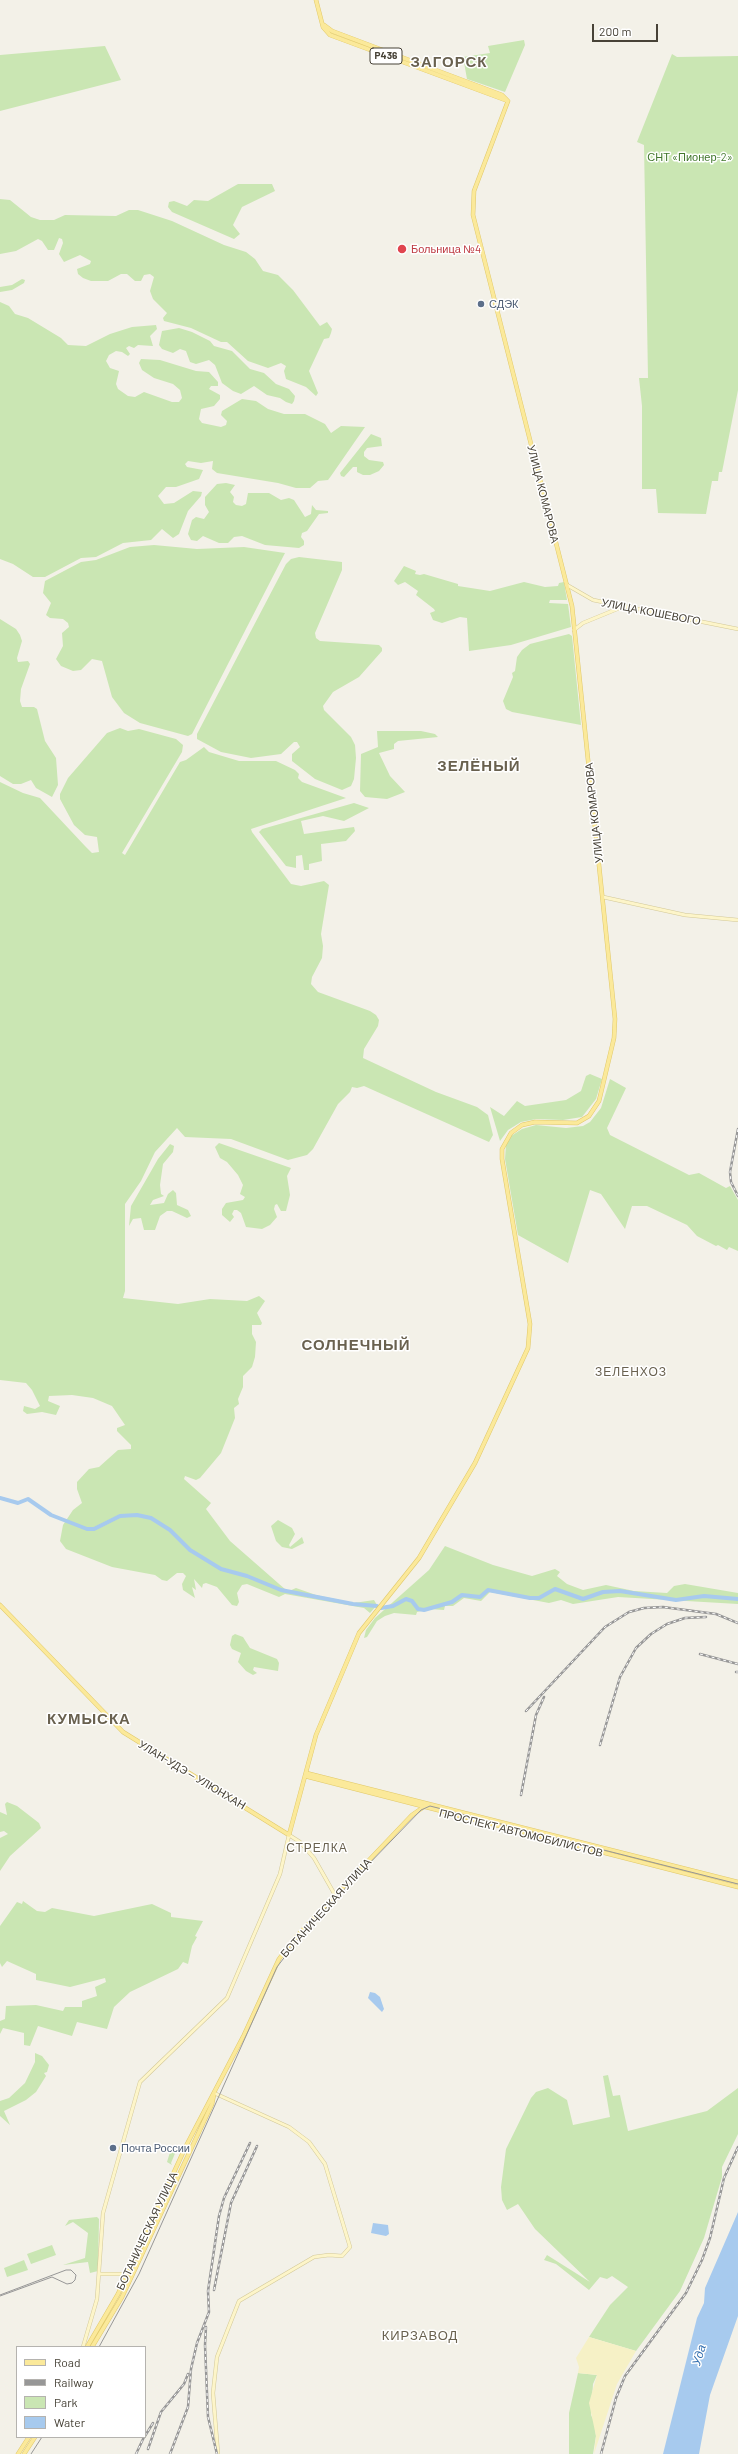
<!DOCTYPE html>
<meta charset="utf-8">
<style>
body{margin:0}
#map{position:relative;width:738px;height:2454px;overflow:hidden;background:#f3f1e8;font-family:Barlow,sans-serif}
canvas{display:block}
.legend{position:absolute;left:16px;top:2346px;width:130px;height:92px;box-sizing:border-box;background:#fff;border:1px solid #b5b3af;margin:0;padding:5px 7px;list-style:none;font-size:12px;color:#474237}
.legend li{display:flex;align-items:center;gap:8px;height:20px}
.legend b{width:20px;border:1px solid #b5b3af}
.scale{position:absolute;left:592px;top:24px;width:66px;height:18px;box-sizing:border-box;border:2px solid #474237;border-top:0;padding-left:5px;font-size:12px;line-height:14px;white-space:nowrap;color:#474237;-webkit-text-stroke:3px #fff;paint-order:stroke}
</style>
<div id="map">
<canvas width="738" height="2454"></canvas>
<ul class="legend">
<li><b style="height:5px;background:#fbe99a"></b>Road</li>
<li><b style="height:5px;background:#979797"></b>Railway</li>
<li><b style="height:11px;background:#cae6b3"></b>Park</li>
<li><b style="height:11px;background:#a7caee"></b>Water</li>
</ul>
<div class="scale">200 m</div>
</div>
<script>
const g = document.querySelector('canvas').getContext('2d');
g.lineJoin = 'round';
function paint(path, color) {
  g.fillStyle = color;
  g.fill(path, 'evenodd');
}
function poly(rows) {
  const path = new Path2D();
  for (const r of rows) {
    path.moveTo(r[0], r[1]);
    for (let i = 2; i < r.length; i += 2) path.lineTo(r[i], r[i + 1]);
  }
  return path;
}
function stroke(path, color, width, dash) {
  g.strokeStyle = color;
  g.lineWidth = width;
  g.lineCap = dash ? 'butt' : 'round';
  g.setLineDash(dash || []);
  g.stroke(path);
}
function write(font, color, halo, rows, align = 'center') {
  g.font = font + ' Barlow,sans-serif';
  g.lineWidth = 3;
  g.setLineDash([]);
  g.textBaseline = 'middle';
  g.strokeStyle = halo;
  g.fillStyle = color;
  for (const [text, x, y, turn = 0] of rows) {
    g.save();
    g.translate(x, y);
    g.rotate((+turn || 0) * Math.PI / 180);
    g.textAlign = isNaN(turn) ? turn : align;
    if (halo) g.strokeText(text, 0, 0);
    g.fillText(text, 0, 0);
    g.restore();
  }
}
paint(poly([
 [524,40,525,45,505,92,467,79,463,57,490,53,488,46],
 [105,46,121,80,0,111,0,55],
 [672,54,677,57,738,56,738,390,722,472,719,472,718,481,712,481,706,514,658,513,656,489,642,489,642,406,639,378,648,378,644,145,637,142],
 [238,184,272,184,275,191,242,207,233,225,240,234,234,239,172,212,168,207,169,202,174,201,187,206,194,200,208,201],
 [0,199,10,200,31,217,40,220,54,220,65,215,116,216,129,210,138,210,172,221,224,245,246,252,255,259,263,271,278,275,293,290,320,326,327,322,332,329,331,333,329,338,324,339,309,371,318,393,316,396,306,387,286,379,284,371,286,366,281,363,268,368,248,361,227,342,221,342,191,328,164,321,163,318,167,313,153,299,150,291,154,277,150,274,144,275,141,281,135,281,127,274,121,274,108,281,91,281,83,278,78,274,77,269,90,264,91,261,80,255,64,262,59,254,63,243,62,239,59,238,54,250,48,250,42,241,38,239,16,251,0,254],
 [22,279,25,280,24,283,12,290,0,292,0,287,12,285],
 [0,302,9,306,15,314,28,318,61,338,68,345,86,346,110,334,132,327,156,325,157,329,150,336,153,346,138,345,134,348,129,346,126,348,130,354,128,356,122,352,116,351,109,355,106,361,110,368,119,371,116,384,118,389,128,396,135,397,144,392,172,402,179,402,182,398,180,390,173,384,154,378,142,370,139,363,141,359,160,360,196,371,209,372,218,382,218,386,211,386,209,389,220,395,220,399,214,406,201,409,199,419,202,423,221,427,226,425,227,421,221,415,222,411,242,399,256,401,268,409,284,414,305,414,325,424,331,433,341,426,365,427,331,476,328,480,318,481,310,488,296,488,278,483,217,473,212,469,213,461,201,463,188,461,185,464,187,467,203,470,199,479,176,487,166,487,158,496,164,504,174,503,193,491,202,492,201,496,188,511,179,534,173,538,162,529,151,540,123,543,96,557,81,558,45,577,33,577,13,564,0,559],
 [179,328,192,332,210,341,214,346,232,351,250,369,264,373,276,384,289,389,295,396,294,401,292,404,286,402,280,398,267,395,254,386,241,394,233,391,222,383,215,365,209,360,196,364,190,362,186,351,180,349,173,353,162,349,159,345,162,331],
 [371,434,381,438,382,446,367,448,364,452,364,456,369,460,383,462,384,465,379,471,370,475,363,475,357,472,357,467,353,467,344,477,341,476,340,473],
 [226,483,235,485,230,492,234,497,233,502,236,505,242,506,246,504,248,493,269,493,281,500,289,498,294,500,305,517,311,514,312,505,316,510,328,511,328,513,319,514,307,531,302,533,301,537,304,541,304,545,299,548,265,545,242,536,234,537,228,543,219,543,203,536,197,541,191,540,188,534,192,520,196,517,204,519,209,512,205,505,205,497,217,484],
 [154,545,197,549,244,547,285,553,192,734,188,736,140,723,124,713,112,697,102,661,92,659,81,670,73,671,61,666,56,659,63,646,62,633,69,627,68,623,63,619,50,618,46,615,51,603,43,593,45,581,81,562,96,560,130,547],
 [299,557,342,562,342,570,315,633,316,638,320,641,379,645,382,648,382,651,359,677,333,692,323,706,324,710,351,737,355,745,356,758,354,779,351,786,342,790,315,779,292,761,292,754,300,747,297,742,294,742,281,754,251,758,221,752,197,739,197,734,286,564,291,559],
 [404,566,416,571,415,574,420,575,424,574,458,584,458,586,490,591,524,582,545,587,558,586,559,583,564,582,567,600,550,600,549,603,568,604,571,627,511,645,469,651,467,618,460,617,442,623,433,620,430,613,435,611,434,609,416,595,418,591,405,582,398,585,394,581],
 [0,619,16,629,20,635,22,641,17,658,18,662,28,661,30,664,21,689,20,701,22,707,34,707,37,709,45,741,56,758,58,785,52,797,36,788,31,780,21,784,13,784,0,776],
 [569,634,572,636,581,725,512,712,506,709,503,701,513,677,512,673,515,671,517,657,522,650,530,644],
 [120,728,128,731,139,729,176,739,183,745,182,752,122,853,125,855,180,762,186,760,204,747,209,752,239,761,276,761,295,770,299,774,298,778,302,782,346,798,251,829,252,832,291,884,301,886,324,881,329,885,321,934,323,946,322,958,312,977,311,984,318,992,370,1011,376,1015,379,1020,378,1026,364,1049,363,1058,436,1092,477,1107,488,1115,493,1135,489,1142,364,1086,357,1088,352,1087,350,1092,338,1104,313,1149,307,1155,288,1160,231,1139,185,1137,177,1128,155,1152,141,1181,125,1204,125,1291,123,1298,178,1304,210,1299,247,1301,259,1296,265,1301,257,1313,262,1323,261,1325,252,1325,252,1334,256,1342,255,1357,252,1367,243,1376,243,1387,238,1399,239,1404,234,1408,235,1418,221,1453,200,1478,196,1480,185,1476,184,1479,211,1503,206,1509,230,1541,286,1590,289,1591,296,1588,316,1595,354,1603,374,1600,377,1605,370,1613,364,1608,285,1594,279,1597,247,1584,242,1585,237,1593,239,1602,237,1606,232,1605,217,1587,206,1583,203,1584,202,1588,194,1579,196,1590,192,1587,195,1598,183,1590,182,1584,186,1576,183,1573,177,1573,167,1581,162,1580,155,1575,112,1567,66,1549,60,1541,63,1525,73,1510,82,1503,77,1489,77,1482,89,1469,99,1467,118,1450,131,1449,131,1445,117,1431,117,1428,125,1425,112,1406,93,1398,72,1395,49,1396,48,1401,60,1406,56,1415,42,1412,27,1414,23,1411,24,1406,35,1409,40,1406,32,1390,26,1383,0,1380,0,782,23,793,40,798,85,846,92,853,99,852,97,837,85,835,74,825,60,799,60,794,68,778,107,733],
 [377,731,421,731,435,734,438,737,398,741,394,744,394,749,379,753,390,776,405,792,387,799,365,797,360,791,361,754,378,747],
 [354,803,369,808,344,821,323,816,301,821,304,834,354,827,355,831,346,841,321,844,322,861,309,864,309,870,304,870,302,855,296,856,296,868,286,866,259,832,262,829],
 [590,1074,602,1079,596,1099,582,1117,563,1120,536,1119,521,1122,508,1130,500,1141,490,1107,504,1116,517,1101,525,1106,566,1100,581,1091,586,1076],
 [610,1079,626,1088,607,1128,610,1135,689,1175,699,1173,726,1188,730,1186,738,1200,738,1251,729,1247,727,1250,718,1245,716,1246,697,1236,687,1225,647,1206,632,1206,625,1229,601,1194,590,1190,568,1263,518,1235,505,1159,506,1145,511,1136,522,1129,536,1125,566,1128,583,1126,590,1122,601,1108],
 [219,1143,291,1168,287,1176,290,1195,286,1211,281,1211,277,1204,275,1205,274,1209,277,1217,270,1225,262,1229,246,1227,241,1213,237,1210,234,1210,232,1214,234,1217,230,1222,222,1215,222,1209,226,1203,243,1200,245,1197,240,1194,243,1185,238,1175,227,1162,220,1158,215,1147],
 [170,1144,174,1146,173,1152,163,1164,160,1185,161,1194,164,1196,153,1200,150,1205,164,1203,168,1194,173,1190,176,1193,177,1205,188,1210,191,1216,187,1218,172,1211,167,1211,160,1216,155,1230,144,1230,141,1218,133,1219,129,1226,131,1206,158,1159],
 [278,1520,292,1528,295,1534,289,1545,290,1547,302,1537,304,1543,292,1549,282,1547,276,1541,271,1526],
 [445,1546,493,1565,532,1576,555,1569,560,1572,557,1576,567,1584,583,1590,606,1585,634,1591,667,1593,674,1586,685,1584,738,1593,738,1604,618,1597,573,1604,561,1600,549,1603,490,1592,481,1601,464,1598,453,1606,445,1606,444,1610,429,1609,417,1612,416,1615,394,1613,385,1616,377,1621,367,1637,364,1638,366,1630,375,1618,429,1570],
 [235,1634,243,1637,250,1648,277,1659,279,1663,278,1671,254,1667,253,1670,257,1673,253,1675,246,1671,238,1662,241,1653,232,1649,230,1645,232,1636],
 [7,1802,17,1806,39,1823,41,1828,10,1856,0,1871,0,1838,8,1834,4,1831,0,1832,0,1812,7,1815,5,1804],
 [23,1901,37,1911,45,1912,52,1908,94,1916,152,1904,171,1913,171,1917,203,1921,195,1936,197,1937,192,1946,188,1964,183,1962,178,1969,130,1992,114,2007,107,2029,77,2022,72,2036,38,2026,30,2046,24,2045,24,2033,3,2028,0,2034,0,2021,5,2019,6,2006,36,2005,63,2011,65,2007,82,2007,82,2001,97,1996,95,1987,106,1982,105,1978,70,1987,36,1980,36,1974,7,1961,2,1967,0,1963,0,1926,17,1902,22,1904],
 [35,2053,42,2056,49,2065,47,2072,44,2073,46,2076,36,2092,26,2100,4,2111,10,2125,0,2116,0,2101,9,2098,25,2083,35,2062],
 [608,2075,613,2096,620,2095,628,2131,707,2111,738,2088,738,2134,722,2167,722,2177,704,2238,680,2291,636,2351,589,2337,610,2305,628,2287,612,2276,607,2279,600,2277,589,2290,556,2264,544,2260,547,2255,590,2282,535,2229,518,2204,507,2210,502,2200,501,2187,506,2149,531,2098,536,2092,548,2088,567,2100,573,2125,610,2117,603,2076],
 [181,2145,179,2151,176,2151,171,2163,172,2165,167,2162,171,2149],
 [97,2217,99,2219,98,2271,90,2273,88,2262,63,2265,85,2258,88,2233,73,2222,65,2226,69,2220],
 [52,2245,56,2255,31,2264,27,2254],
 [24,2260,28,2270,7,2277,4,2268],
 [578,2373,597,2375,593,2384,591,2415,594,2421,596,2436,593,2454,569,2454,569,2413]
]), '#cae6b3');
paint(poly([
 [589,2337,636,2351,617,2384,594,2454,596,2436,589,2403,597,2375,578,2373,579,2367,576,2358]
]), '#f6f1c6');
paint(poly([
 [370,1992,375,1993,380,1997,384,2009,382,2012,368,1998],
 [738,2212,738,2316,710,2395,699,2454,663,2454,697,2318,704,2303,705,2288],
 [373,2223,388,2225,389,2234,386,2236,371,2233]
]), '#a7caee');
stroke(poly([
 [0,1498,18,1503,28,1499,51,1515,87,1529,94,1529,120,1516,137,1515,151,1518,170,1530,190,1550,221,1569,247,1576,281,1590,353,1604,377,1606],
 [381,1608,393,1606,406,1599,412,1601,418,1609,424,1610,452,1602,462,1595,480,1597,488,1590,530,1598,539,1598,555,1589,583,1599,603,1592,620,1591,676,1600,704,1596,738,1599]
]), '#a7caee', 4);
const secondary = poly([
 [567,585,593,600,738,629],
 [574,630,583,623,622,607],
 [603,897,685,915,738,920],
 [214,2093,289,2127,309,2142,325,2164,350,2247,342,2256,329,2255,314,2257,239,2301,217,2357,213,2393,218,2454],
 [100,2274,129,2274],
 [83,2347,97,2299,103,2213,140,2082,227,1998,280,1874,289,1835,300,1842,314,1858,335,1895]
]);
const primary = poly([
 [316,0,323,27,330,35,508,101],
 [324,25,332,31,502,95,507,100],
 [0,1605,123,1732,289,1835,316,1735,359,1633,419,1558,475,1463,528,1348,530,1324,502,1159,502,1149,511,1133,522,1125,535,1122,577,1123,589,1116,599,1101,614,1038,615,1019,572,606,473,215,474,191,508,101],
 [306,1773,738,1882],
 [305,1776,738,1887],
 [87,2347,118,2294,186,2146,244,2035,279,1959,294,1939,412,1815,428,1804],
 [92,2347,122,2297,212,2104,214,2094],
 [18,2454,29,2437],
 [24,2454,35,2437]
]);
stroke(secondary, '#d2c899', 4);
stroke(primary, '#e0c86a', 4.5);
stroke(secondary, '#fdf5c9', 3);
stroke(primary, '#fbe99a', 3.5);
stroke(poly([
 [0,2295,66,2270,71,2270,76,2275,75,2280,72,2283,67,2284,52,2277,0,2296],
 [99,2347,139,2274,277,1967,306,1929,421,1810,430,1806,738,1884],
 [31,2454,42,2437]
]), '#979797', 1);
const rail = poly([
 [738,1129,730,1172,731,1182,738,1196],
 [700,1654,738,1664],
 [736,1672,738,1672],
 [526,1711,605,1627,629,1612,644,1608,663,1607,716,1614,738,1623],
 [600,1745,620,1677,636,1648,651,1634,667,1624,685,1618,706,1617],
 [521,1795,536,1715,544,1697],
 [214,2290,231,2203,257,2146],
 [206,2327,205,2345,208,2417,217,2454],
 [145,2436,153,2423],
 [148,2449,161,2412,184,2384,188,2374],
 [136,2454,144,2437],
 [170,2454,188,2407,191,2369,197,2343,209,2312,208,2291,219,2216,224,2198,250,2143],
 [601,2454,616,2398,625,2376,686,2293,702,2260,710,2238,724,2178,738,2147]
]);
stroke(rail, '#979797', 2.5);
stroke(rail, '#fff', 1, [3]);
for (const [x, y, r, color] of [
 [402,249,5,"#e0444e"],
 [481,304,4,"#5c6f8a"],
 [113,2148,4,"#5c6f8a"]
]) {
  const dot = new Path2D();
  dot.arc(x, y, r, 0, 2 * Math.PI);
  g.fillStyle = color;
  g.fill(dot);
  stroke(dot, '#fff', 1.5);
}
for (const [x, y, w] of [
 [386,56,32]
]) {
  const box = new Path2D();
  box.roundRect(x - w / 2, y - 8, w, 16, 3);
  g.fillStyle = '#fff';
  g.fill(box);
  stroke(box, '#474237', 1);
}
write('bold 10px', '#474237', null, [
 ["P436",386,56]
]);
write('11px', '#41772c', '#fff', [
 ["СНТ «Пионер-2»",690,157]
]);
write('11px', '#be3a42', '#fff', [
 ["Больница №4",411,249]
], 'left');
write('11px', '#4e5e75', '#fff', [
 ["СДЭК",489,304],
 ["Почта России",121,2148]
], 'left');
write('11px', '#474237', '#fff', [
 ["УЛИЦА КОМАРОВА",543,494,76],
 ["УЛИЦА КОШЕВОГО",651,612,11],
 ["УЛИЦА КОМАРОВА",594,813,-96],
 ["УЛАН-УДЭ — УЛЮНХАН",192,1775,31],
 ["ПРОСПЕКТ АВТОМОБИЛИСТОВ",521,1833,14],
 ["БОТАНИЧЕСКАЯ УЛИЦА",326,1908,-48],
 ["БОТАНИЧЕСКАЯ УЛИЦА",147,2231,-65]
]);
g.letterSpacing = '1px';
write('12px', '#69614f', '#fff', [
 ["ЗЕЛЕНХОЗ",631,1372],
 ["СТРЕЛКА",317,1848]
]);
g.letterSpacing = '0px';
write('italic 12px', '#336faf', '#fff', [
 ["Уда",699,2355,-73]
]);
g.letterSpacing = '1px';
write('13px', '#69614f', '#fff', [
 ["КИРЗАВОД",420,2336]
]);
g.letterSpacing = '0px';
g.letterSpacing = '1px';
write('bold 15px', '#69614f', '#fff', [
 ["ЗАГОРСК",449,62],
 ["ЗЕЛЁНЫЙ",479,766],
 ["СОЛНЕЧНЫЙ",356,1345],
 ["КУМЫСКА",89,1719]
]);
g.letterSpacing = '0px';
</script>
